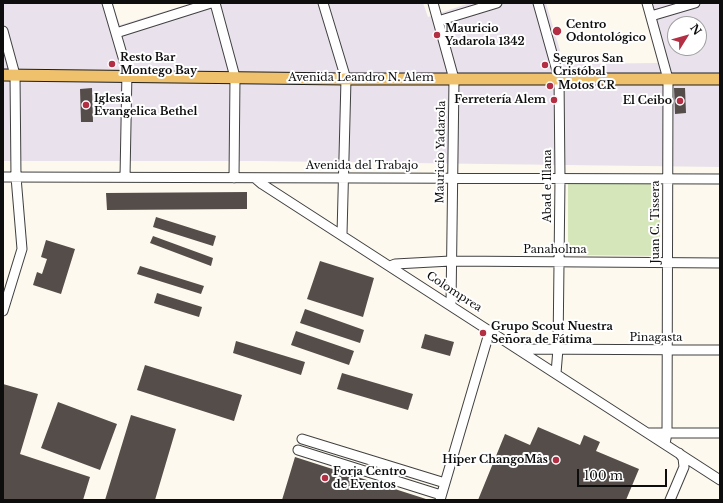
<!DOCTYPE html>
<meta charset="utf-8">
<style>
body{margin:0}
#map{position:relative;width:723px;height:503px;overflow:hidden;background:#fef9ee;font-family:"Libre Baskerville",serif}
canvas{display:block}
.frame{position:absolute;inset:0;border:4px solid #0d0d0d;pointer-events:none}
.north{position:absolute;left:667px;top:16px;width:40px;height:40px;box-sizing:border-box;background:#fff;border:1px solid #9e9e9e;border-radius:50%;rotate:53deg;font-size:11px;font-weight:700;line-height:16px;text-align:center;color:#0d0d0d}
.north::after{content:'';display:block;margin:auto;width:14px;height:18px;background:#b32f44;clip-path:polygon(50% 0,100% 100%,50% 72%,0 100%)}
.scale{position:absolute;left:577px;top:469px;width:90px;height:18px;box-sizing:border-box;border:2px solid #0d0d0d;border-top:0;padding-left:5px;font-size:12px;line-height:14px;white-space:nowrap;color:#0d0d0d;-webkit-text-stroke:3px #fff;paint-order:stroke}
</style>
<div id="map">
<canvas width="723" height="503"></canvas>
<div class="frame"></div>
<div class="north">N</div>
<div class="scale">100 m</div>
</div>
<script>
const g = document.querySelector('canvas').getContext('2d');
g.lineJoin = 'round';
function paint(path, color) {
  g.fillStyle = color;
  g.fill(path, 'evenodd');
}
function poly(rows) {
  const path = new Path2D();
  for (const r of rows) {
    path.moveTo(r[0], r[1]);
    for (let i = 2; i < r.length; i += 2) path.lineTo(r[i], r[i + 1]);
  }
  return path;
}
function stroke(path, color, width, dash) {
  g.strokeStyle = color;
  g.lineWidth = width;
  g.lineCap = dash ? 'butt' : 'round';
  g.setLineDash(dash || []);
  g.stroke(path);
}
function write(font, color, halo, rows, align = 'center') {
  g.font = font + ' "Libre Baskerville",serif';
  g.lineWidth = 4;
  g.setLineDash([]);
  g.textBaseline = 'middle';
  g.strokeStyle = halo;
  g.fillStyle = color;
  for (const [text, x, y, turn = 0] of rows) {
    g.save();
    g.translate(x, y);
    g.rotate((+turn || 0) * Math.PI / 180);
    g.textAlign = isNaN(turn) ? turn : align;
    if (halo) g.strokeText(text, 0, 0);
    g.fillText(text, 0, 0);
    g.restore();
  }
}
paint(poly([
 [3,3,112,3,120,25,192,3,423,3,428,17,470,3,546,3,564,64,660,63,645,7,659,3,720,3,720,167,257,161,3,161],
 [675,24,699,24,699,48,675,48]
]), '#e9e1eb');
paint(poly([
 [568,182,660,182,660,256,568,255]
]), '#d5e6ba');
paint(poly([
 [92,88,93,122,81,122,80,89],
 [674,88,685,88,686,113,675,114],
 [247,192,247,209,107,210,106,193],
 [156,217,216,236,213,246,153,227],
 [153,236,213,258,211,266,150,243],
 [46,240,75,249,61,294,33,285,37,272,42,274,47,259,41,257],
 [320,261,374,278,363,317,307,299],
 [140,266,204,286,201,294,137,274],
 [157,293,202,307,199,317,154,303],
 [305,309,364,330,360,343,300,323],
 [296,331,354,351,349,365,291,345],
 [425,334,454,342,450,356,421,348],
 [236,341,305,362,301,375,233,353],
 [145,365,242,395,234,421,137,390],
 [342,373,413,394,408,410,337,389],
 [3,384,38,394,20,454,90,477,83,500,3,500],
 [58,402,117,424,100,470,41,448],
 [131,415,176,429,155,500,105,500],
 [538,427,580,445,584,435,600,442,596,451,639,469,626,500,478,500,505,434,530,445],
 [295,457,426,499,426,500,282,500]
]), '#554d4a');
const minor = poly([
 [107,3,127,71,125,177],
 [215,3,235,77,234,178],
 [323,3,346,79,342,234],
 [433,3,454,79,451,304],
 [538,3,559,78,560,179,558,349,556,373],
 [647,3,668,79,667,433,665,444],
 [651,16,695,3],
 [438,21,497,3],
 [3,31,15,75,16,177,22,249,3,311],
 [116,33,211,3],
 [3,177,720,179],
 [255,178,262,184,720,480],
 [390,266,395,264,451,261,720,263],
 [519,349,720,350],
 [648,433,720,433],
 [302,439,445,483],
 [298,450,441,495],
 [440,500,490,330],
 [670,500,684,467,683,458,679,453]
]);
const major = poly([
 [3,75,346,79,720,79]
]);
stroke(minor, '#404040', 11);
stroke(major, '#1e1e1e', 13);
stroke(minor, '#fff', 9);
stroke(major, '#efc16c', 11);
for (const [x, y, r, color] of [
 [557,31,5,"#b32f44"],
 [437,35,4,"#b32f44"],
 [112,64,4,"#b32f44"],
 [545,65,4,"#b32f44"],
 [550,86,4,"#b32f44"],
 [554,100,4,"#b32f44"],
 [680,101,4,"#b32f44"],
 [86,105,4,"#b32f44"],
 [483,333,4,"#b32f44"],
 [556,460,4,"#b32f44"],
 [325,478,4,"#b32f44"]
]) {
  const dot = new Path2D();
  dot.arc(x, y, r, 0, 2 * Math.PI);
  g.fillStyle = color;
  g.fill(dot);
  stroke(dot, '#fff', 1.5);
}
write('bold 11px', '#0d0d0d', '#fff', [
 ["Centro",566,25],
 ["Odontológico",566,38],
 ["Mauricio",445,29],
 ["Yadarola 1342",445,42],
 ["Resto Bar",120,58],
 ["Montego Bay",120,71],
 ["Seguros San",553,59],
 ["Cristóbal",553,72],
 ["Motos CR",558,86],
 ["Iglesia",94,99],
 ["Evangelica Bethel",94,112],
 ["Ferretería Alem",546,100,"right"],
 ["El Ceibo",672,101,"right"],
 ["Grupo Scout Nuestra",491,327],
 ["Señora de Fátima",491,340],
 ["Hiper ChangoMâs",548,460,"right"],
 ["Forja Centro",333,472],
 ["de Eventos",333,485]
], 'left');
write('11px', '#0d0d0d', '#fff', [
 ["Avenida Leandro N. Alem",361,78],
 ["Mauricio Yadarola",441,152,-89],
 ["Avenida del Trabajo",362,166],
 ["Abad e Illana",548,186,-90],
 ["Juan C. Tissera",656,222,-90],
 ["Panaholma",555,250],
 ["Colomprea",454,292,33],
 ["Pinagasta",656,338]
]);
</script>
